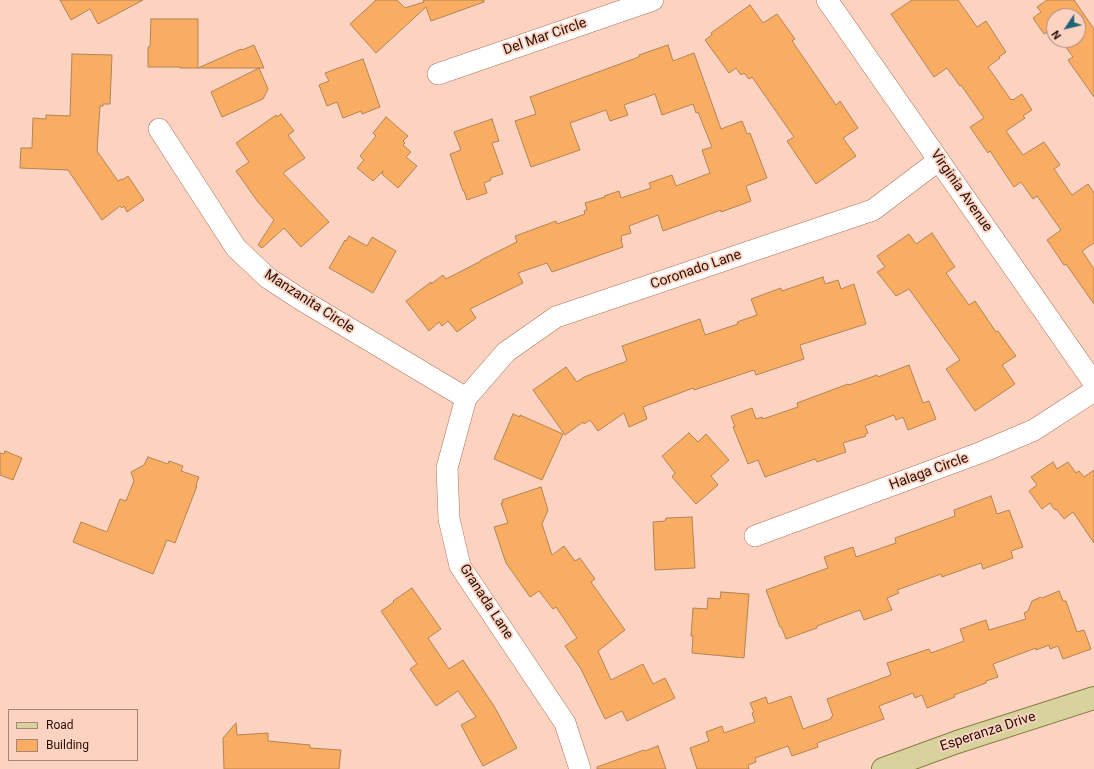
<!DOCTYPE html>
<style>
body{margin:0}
#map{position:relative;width:1094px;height:769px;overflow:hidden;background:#fcd2c1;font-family:Roboto,sans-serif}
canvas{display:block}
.legend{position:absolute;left:8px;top:709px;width:130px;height:52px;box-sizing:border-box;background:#fcd2c1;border:1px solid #a88577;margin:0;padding:5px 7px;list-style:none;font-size:12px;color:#291107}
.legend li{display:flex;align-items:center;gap:8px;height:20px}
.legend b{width:20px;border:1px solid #a88577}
.north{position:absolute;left:1046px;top:8px;width:40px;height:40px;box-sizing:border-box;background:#fcd2c1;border:1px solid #a88577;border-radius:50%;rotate:235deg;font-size:11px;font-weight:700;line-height:16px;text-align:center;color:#291107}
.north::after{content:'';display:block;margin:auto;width:14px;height:18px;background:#236378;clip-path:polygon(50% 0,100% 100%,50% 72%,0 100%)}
</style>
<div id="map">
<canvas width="1094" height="769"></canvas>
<ul class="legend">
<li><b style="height:5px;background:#d8d39e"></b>Road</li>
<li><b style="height:11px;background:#f9ad62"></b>Building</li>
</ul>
<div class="north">N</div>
</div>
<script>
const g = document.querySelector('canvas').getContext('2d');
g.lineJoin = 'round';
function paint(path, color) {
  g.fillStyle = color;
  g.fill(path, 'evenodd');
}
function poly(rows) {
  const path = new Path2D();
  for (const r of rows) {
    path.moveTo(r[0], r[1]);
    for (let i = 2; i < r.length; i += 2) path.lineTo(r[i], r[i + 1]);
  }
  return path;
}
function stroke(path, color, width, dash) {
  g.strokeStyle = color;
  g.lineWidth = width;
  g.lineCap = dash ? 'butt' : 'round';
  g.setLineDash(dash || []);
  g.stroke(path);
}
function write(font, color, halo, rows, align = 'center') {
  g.font = font + ' Roboto,sans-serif';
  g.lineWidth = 3.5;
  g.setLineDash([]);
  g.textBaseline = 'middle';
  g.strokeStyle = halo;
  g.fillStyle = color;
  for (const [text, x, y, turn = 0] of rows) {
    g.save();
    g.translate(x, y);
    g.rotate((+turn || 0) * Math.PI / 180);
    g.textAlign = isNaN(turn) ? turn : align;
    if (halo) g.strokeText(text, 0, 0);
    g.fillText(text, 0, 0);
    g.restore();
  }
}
const building = poly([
 [60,0,143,0,98,24,90,9,71,20,60,0],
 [376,0,397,0,405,8,424,2,423,0,484,0,484,2,431,21,426,7,376,53,350,24,376,0],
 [912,0,958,0,977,27,986,21,1006,52,999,57,1000,58,988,67,1011,100,1012,99,1013,100,1022,94,1032,110,1023,116,1025,118,1006,131,1023,155,1044,142,1060,165,1054,169,1072,195,1088,184,1094,193,1094,243,1082,251,1094,269,1094,304,1066,264,1064,265,1047,240,1061,230,1037,196,1033,199,1021,182,1014,187,990,151,988,153,970,127,984,118,961,85,960,86,947,68,934,77,891,14,912,0],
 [1047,0,1074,0,1094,29,1094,97,1068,60,1073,57,1061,40,1078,40,1078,16,1054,16,1054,30,1053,28,1044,34,1033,18,1041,12,1037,7,1047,0],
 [750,5,763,23,777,14,795,39,792,41,836,105,840,101,858,128,843,138,856,156,816,184,787,141,794,137,752,77,749,79,744,73,741,75,736,68,729,73,705,40,712,35,711,33,750,5],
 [151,19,198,19,198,68,241,49,242,50,254,45,264,68,180,68,180,67,148,67,148,47,150,47,151,19],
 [668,45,673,61,694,53,721,129,742,121,747,134,750,133,767,178,746,186,751,201,721,212,721,210,663,231,658,215,629,226,631,233,621,236,622,240,621,240,623,247,552,272,547,263,518,273,523,283,470,309,476,318,457,332,448,321,442,326,439,322,429,331,406,301,431,282,431,284,443,275,446,279,481,261,481,260,517,242,515,236,518,235,556,221,557,224,585,214,584,211,587,210,585,203,605,197,604,196,619,191,621,198,651,188,649,183,672,175,676,186,710,173,702,150,712,147,698,112,696,113,693,104,662,115,655,94,624,105,628,115,610,121,606,110,570,123,580,150,531,167,515,121,536,114,530,97,639,57,639,55,668,45],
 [72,54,112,55,110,104,103,104,103,106,100,106,97,151,118,181,121,179,122,180,128,176,144,200,127,212,124,206,122,208,120,206,102,220,68,170,20,168,21,148,32,148,33,118,46,119,46,115,70,116,72,54],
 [363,59,380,107,362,114,361,111,343,118,337,102,327,106,319,85,329,81,325,73,363,59],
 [259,68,268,89,263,99,222,117,211,92,259,68],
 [281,114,294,131,288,135,305,158,283,173,329,222,301,247,284,228,262,248,258,245,274,220,258,202,236,171,249,162,236,143,276,115,277,117,281,114],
 [386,117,408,136,403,141,405,143,403,145,411,152,406,157,417,166,398,188,382,174,383,171,373,181,357,168,364,160,360,156,376,136,373,133,386,117],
 [492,119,499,141,492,143,503,174,490,178,491,180,484,183,487,193,467,200,464,191,463,191,450,154,461,150,454,132,492,119],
 [932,233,955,267,946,273,969,305,975,301,996,332,998,331,1005,341,1016,356,1002,365,1015,384,975,411,946,369,960,360,909,289,896,296,877,272,885,267,877,256,909,234,916,244,932,233],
 [349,236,367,246,372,237,396,251,373,293,329,268,345,240,346,241,349,236],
 [823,277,825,284,838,280,841,289,854,284,866,324,800,345,804,359,756,375,754,370,694,390,693,388,643,407,647,419,629,427,624,413,598,431,590,420,584,424,583,422,565,435,533,390,566,367,577,382,584,377,627,361,622,346,700,319,705,335,738,324,737,322,757,315,751,299,781,288,782,291,823,277],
 [909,365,923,403,929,401,936,419,908,430,903,417,896,420,894,415,865,426,868,433,865,434,866,436,843,443,846,452,817,462,815,459,765,477,758,460,748,464,733,427,735,427,731,416,752,408,756,419,762,417,763,419,798,407,797,403,848,384,849,385,877,375,878,377,909,365],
 [513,414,520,417,520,415,563,434,542,480,494,459,513,414],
 [689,433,698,442,706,434,729,460,711,476,718,485,696,504,672,477,675,473,662,456,689,433],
 [5,451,22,458,13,480,0,475,0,453,4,454,5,451],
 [148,457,168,464,169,461,183,466,181,471,199,477,196,485,197,486,175,543,167,540,153,574,73,542,81,522,107,532,120,499,126,501,134,481,131,472,144,465,148,457],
 [1053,462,1057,469,1068,462,1076,473,1079,471,1084,477,1094,470,1094,543,1073,512,1064,519,1057,510,1054,509,1050,503,1042,509,1029,491,1037,485,1031,477,1053,462],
 [541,487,548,510,542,524,552,555,564,546,575,561,580,558,595,579,591,582,625,630,598,651,611,680,643,664,653,684,665,678,675,698,627,721,622,711,605,719,581,669,565,646,577,638,556,607,553,609,539,591,530,597,506,563,494,527,508,523,501,503,503,503,502,500,541,487],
 [991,496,997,514,1009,510,1023,547,1011,551,1013,558,983,569,981,563,942,577,941,574,897,590,899,593,887,598,892,610,864,620,860,610,817,626,817,628,786,639,783,631,781,627,780,627,766,590,828,568,824,557,853,547,856,557,896,543,895,538,955,516,954,510,991,496],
 [692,517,695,568,655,570,653,522,665,521,666,518,692,517],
 [412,588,441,629,428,638,449,669,463,660,494,706,517,748,483,766,461,725,476,717,458,691,436,706,410,669,417,664,381,611,394,602,393,601,412,588],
 [1059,591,1063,601,1066,601,1077,632,1084,630,1091,649,1063,659,1058,646,1050,649,1049,645,1036,650,1036,648,993,664,998,677,986,681,986,683,954,695,955,697,927,708,922,695,915,698,913,693,879,706,884,719,817,743,818,747,792,756,788,746,755,758,756,762,748,765,749,769,697,769,690,748,709,741,706,732,722,726,724,733,755,722,752,713,754,712,750,703,766,697,768,704,791,696,803,729,831,719,831,717,833,716,827,699,891,675,887,663,929,649,931,653,964,641,960,629,986,620,989,630,1026,619,1024,613,1028,611,1032,601,1041,597,1042,598,1059,591],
 [721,592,749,594,744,658,692,653,693,636,691,636,693,608,707,609,708,598,720,599,721,592],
 [236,723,237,735,268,733,268,741,310,745,310,748,341,750,339,769,224,769,223,738,236,723],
 [658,746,666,769,597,769,597,767,644,750,645,751,658,746]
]);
paint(building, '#f9ad62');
stroke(building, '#b48353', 1);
const minor = poly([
 [827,0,1094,383],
 [438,74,653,0],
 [159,129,236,248,268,278,300,299,466,398],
 [755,536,982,452,1034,430,1094,391],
 [580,769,565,723,460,566,449,519,447,468,466,398,506,352,556,317,873,210,939,160]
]);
const major = poly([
 [883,769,957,742,1094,698]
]);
stroke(minor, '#b17358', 22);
stroke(major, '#8a7c40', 24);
stroke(minor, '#fff', 21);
stroke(major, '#d8d39e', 22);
write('14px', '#291107', '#fcd2c1', [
 ["Del Mar Circle",545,37,-19],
 ["Virginia Avenue",961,191,55],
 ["Coronado Lane",696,270,-19],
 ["Manzanita Circle",309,302,33],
 ["Halaga Circle",929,472,-20],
 ["Granada Lane",486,602,57],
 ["Esperanza Drive",988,732,-18]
]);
</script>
